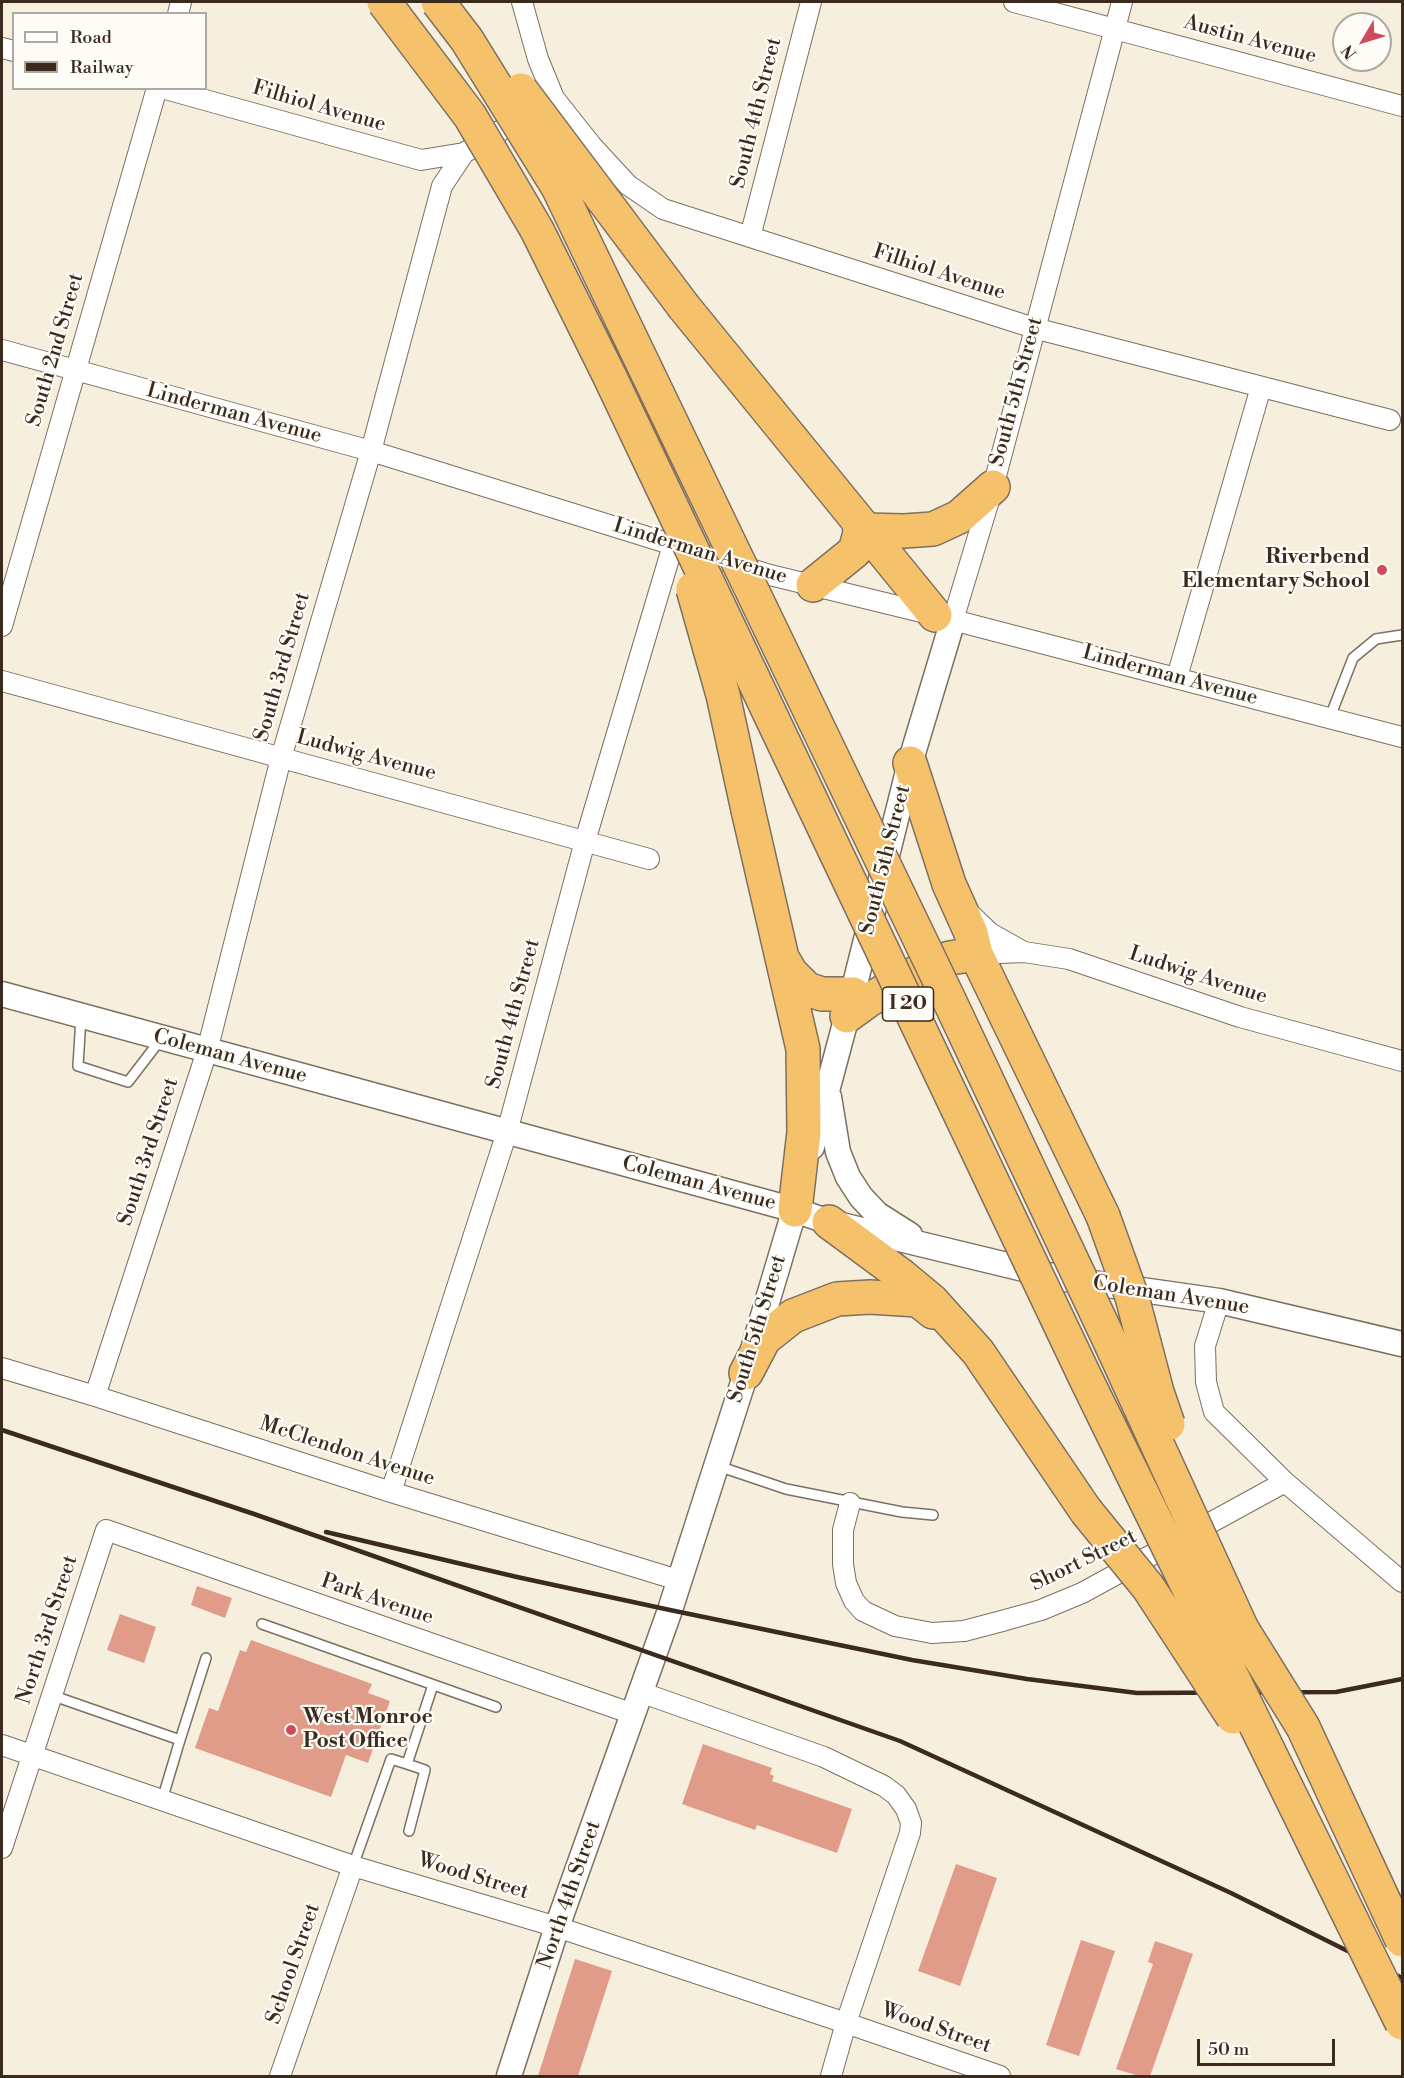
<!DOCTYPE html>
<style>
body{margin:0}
#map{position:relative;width:1404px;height:2078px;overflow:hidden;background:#f7efde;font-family:"Libre Bodoni",serif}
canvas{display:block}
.frame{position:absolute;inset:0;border:3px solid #3b2a1e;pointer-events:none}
.legend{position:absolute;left:12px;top:12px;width:195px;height:78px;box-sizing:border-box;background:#fdfcf7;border:2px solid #afa8a0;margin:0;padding:8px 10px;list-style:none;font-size:18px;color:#3b2a1e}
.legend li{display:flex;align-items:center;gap:12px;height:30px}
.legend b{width:30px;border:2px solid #afa8a0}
.north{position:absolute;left:1332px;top:12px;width:60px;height:60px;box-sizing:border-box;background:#fdfcf7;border:2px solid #afa8a0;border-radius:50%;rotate:232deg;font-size:16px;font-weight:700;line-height:24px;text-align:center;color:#3b2a1e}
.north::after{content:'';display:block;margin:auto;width:21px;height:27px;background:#d1495b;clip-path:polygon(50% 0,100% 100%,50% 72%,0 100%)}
.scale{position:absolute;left:1197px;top:2039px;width:138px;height:27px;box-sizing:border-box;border:3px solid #3b2a1e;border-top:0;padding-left:8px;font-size:18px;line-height:21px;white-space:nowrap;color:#3b2a1e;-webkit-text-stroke:4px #fdfcf7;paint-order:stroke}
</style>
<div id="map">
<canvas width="1404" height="2078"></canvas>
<div class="frame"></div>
<ul class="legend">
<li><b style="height:8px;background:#fff"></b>Road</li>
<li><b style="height:8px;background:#3b2a1e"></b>Railway</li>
</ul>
<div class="north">N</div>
<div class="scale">50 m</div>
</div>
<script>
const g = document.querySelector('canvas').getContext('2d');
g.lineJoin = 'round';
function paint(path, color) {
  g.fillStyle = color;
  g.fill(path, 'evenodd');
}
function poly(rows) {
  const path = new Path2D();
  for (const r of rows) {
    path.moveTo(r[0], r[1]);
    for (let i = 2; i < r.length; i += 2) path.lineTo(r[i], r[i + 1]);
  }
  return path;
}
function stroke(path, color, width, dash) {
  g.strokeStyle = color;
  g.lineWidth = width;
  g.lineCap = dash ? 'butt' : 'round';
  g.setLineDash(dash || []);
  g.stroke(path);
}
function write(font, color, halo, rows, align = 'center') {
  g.font = font + ' "Libre Bodoni",serif';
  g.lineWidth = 4.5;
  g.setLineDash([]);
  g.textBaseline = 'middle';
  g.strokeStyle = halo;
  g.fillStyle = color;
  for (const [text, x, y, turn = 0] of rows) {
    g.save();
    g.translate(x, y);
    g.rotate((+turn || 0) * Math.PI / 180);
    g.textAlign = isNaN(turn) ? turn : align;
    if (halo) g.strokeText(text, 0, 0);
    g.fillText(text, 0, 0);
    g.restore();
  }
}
paint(poly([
 [197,1586,232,1598,225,1618,191,1605],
 [120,1614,156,1627,144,1663,107,1650],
 [251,1640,372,1684,368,1693,390,1701,368,1763,346,1755,331,1797,195,1748,209,1708,218,1711,240,1650,246,1652],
 [703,1744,772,1768,770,1774,774,1776,772,1781,852,1809,837,1853,757,1825,755,1830,682,1804],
 [956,1864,997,1878,960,1986,918,1971],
 [1081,1940,1115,1951,1079,2056,1046,2045],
 [1155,1941,1193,1954,1150,2076,1139,2076,1116,2069,1153,1964,1148,1962],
 [575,1959,612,1971,578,2076,538,2076]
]), '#e19b89');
const service = poly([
 [1330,717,1353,658,1376,639,1402,635],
 [81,1017,78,1066,128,1082,161,1039],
 [718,1466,786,1489,902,1512,933,1515],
 [262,1624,496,1707],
 [51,1695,180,1740,162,1800],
 [180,1740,206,1658],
 [407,1764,425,1770,409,1831],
 [353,1866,391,1759,407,1764,433,1685]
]);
const minor = poly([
 [522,2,538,59,554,98,592,146,628,185,663,209,1034,328,1390,420],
 [1014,2,1402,106],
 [1122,2,993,487,953,620,1402,737],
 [178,14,181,2],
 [2,48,14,51],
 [162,88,421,160,464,153],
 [750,237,811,2],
 [2,350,371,451,770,575,934,615],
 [2,626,157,88],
 [1177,677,1261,387],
 [2,681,649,859],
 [968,912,990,933,1024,952],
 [976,954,1024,952,1069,959,1240,1017,1402,1061],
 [1219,1301,1205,1346,1206,1382,1214,1412,1285,1482,1402,1582],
 [2,1368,95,1396,391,1492,678,1580],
 [95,1396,207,1051,281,758,371,451,442,186,464,153,554,98],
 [391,1492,507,1132,585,841,673,545],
 [850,1503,843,1530,843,1564,846,1583,854,1601,863,1611,895,1626,932,1633,964,1631,1002,1621,1041,1610,1082,1593,1285,1482],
 [640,1692,824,1757,884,1786,896,1795,906,1809,911,1823,910,1833,846,2023,831,2076],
 [2,1745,353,1866,557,1927,846,2023,1000,2076],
 [2,1848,106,1530,633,1714],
 [280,2076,353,1866]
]);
const tertiary = poly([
 [2,994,795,1210,829,1222,1065,1279,1219,1301,1402,1344],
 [829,1097,838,1152,848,1177,861,1197,877,1214,910,1235],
 [812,1147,847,1016,910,763,953,620,935,615],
 [509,2076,557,1927,670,1610,746,1373,799,1195]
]);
const motorway = poly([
 [684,307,935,615],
 [864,530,904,531,933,529,959,517,993,487],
 [813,585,855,551,860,533,859,523],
 [910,763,949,884,971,933,976,954,1103,1216],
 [748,810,803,1049,804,1132,795,1210],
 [784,961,791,973,807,989,822,994,853,994],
 [847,1016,869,1000,931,964,950,958,976,954],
 [829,1222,902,1276,932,1301,978,1352,1086,1511],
 [746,1373,764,1339,793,1316,837,1299,870,1297,918,1300,933,1312]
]);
stroke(service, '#7d6f61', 12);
stroke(minor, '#7d6f61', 22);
stroke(tertiary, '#7d6f61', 27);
stroke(motorway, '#7d6f61', 36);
stroke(service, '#fff', 9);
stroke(minor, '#fff', 20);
stroke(tertiary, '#fff', 24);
stroke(motorway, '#f5c16b', 33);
stroke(poly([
 [2,1430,254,1514,900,1741,1231,1893,1402,1978],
 [326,1532,517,1577,670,1610,912,1660,1027,1679,1137,1693,1336,1692,1402,1679]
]), '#3b2a1e', 4.5);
const motorwayBridge = poly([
 [384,2,470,116,537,230,609,375,1086,1379,1402,2023],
 [438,2,467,40,558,187,950,1002,1107,1335,1242,1629,1303,1727,1402,1940],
 [521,90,684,307],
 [693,589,723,695,748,810],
 [1103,1216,1132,1297,1157,1392,1168,1424],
 [1086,1511,1148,1587,1233,1717]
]);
stroke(motorwayBridge, '#7d6f61', 36, []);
stroke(motorwayBridge, '#f5c16b', 33);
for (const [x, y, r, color] of [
 [1382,570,6,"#d1495b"],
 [291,1730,6,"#d1495b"]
]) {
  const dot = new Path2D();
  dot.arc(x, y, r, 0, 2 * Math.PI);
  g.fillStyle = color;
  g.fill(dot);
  stroke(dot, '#fdfcf7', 2);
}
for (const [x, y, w] of [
 [908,1004,51]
]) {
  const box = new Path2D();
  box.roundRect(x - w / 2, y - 17, w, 34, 4.5);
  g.fillStyle = '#fdfcf7';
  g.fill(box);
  stroke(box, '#3b2a1e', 1.5);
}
write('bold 20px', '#3b2a1e', null, [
 ["I 20",908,1004]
]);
write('21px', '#3b2a1e', '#fdfcf7', [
 ["Austin Avenue",1250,40,15],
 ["Filhiol Avenue",319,107,16],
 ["South 4th Street",757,113,-76],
 ["Filhiol Avenue",939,273,18],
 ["South 2nd Street",56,350,-74],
 ["South 5th Street",1017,392,-75],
 ["Linderman Avenue",234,414,15],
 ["Linderman Avenue",700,552,17],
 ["South 3rd Street",283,667,-74],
 ["Linderman Avenue",1170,676,15],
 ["Ludwig Avenue",366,756,15],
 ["South 5th Street",886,860,-76],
 ["Ludwig Avenue",1198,976,18],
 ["South 4th Street",514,1014,-75],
 ["Coleman Avenue",230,1057,15],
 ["South 3rd Street",149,1152,-72],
 ["Coleman Avenue",699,1184,15],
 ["Coleman Avenue",1171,1296,9],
 ["South 5th Street",758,1329,-73],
 ["McClendon Avenue",347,1452,18],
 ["Short Street",1084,1561,-26],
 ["Park Avenue",377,1600,19],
 ["North 3rd Street",48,1630,-72],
 ["Wood Street",473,1877,17],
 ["North 4th Street",570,1895,-71],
 ["School Street",294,1964,-71],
 ["Wood Street",936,2029,19]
]);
write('bold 21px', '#3b2a1e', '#fdfcf7', [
 ["Riverbend",1370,558],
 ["Elementary School",1370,582],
 ["West Monroe",303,1718,"left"],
 ["Post Office",303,1742,"left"]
], 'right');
</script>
